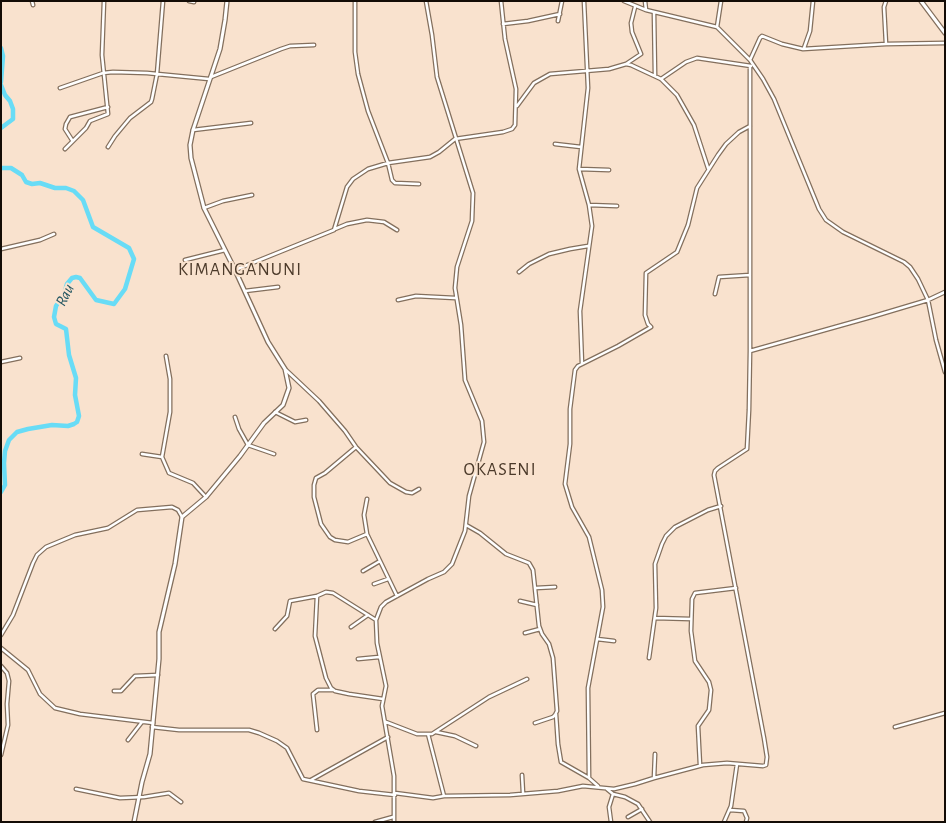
<!DOCTYPE html>
<style>
body{margin:0}
#map{position:relative;width:946px;height:823px;overflow:hidden;background:#f9e2ce;font-family:"Alegreya Sans",sans-serif}
canvas{display:block}
.frame{position:absolute;inset:0;border:2px solid #130c06;pointer-events:none}
</style>
<div id="map">
<canvas width="946" height="823"></canvas>
<div class="frame"></div>
</div>
<script>
const g = document.querySelector('canvas').getContext('2d');
g.lineJoin = 'round';
function poly(rows) {
  const path = new Path2D();
  for (const r of rows) {
    path.moveTo(r[0], r[1]);
    for (let i = 2; i < r.length; i += 2) path.lineTo(r[i], r[i + 1]);
  }
  return path;
}
function stroke(path, color, width, dash) {
  g.strokeStyle = color;
  g.lineWidth = width;
  g.lineCap = dash ? 'butt' : 'round';
  g.setLineDash(dash || []);
  g.stroke(path);
}
function write(font, color, halo, rows, align = 'center') {
  g.font = font + ' "Alegreya Sans",sans-serif';
  g.lineWidth = 4;
  g.setLineDash([]);
  g.textBaseline = 'middle';
  g.strokeStyle = halo;
  g.fillStyle = color;
  for (const [text, x, y, turn = 0] of rows) {
    g.save();
    g.translate(x, y);
    g.rotate((+turn || 0) * Math.PI / 180);
    g.textAlign = isNaN(turn) ? turn : align;
    if (halo) g.strokeText(text, 0, 0);
    g.fillText(text, 0, 0);
    g.restore();
  }
}
stroke(poly([
 [1,48,3,56,1,82],
 [1,85,5,95,10,101,13,109,13,119,1,128],
 [1,168,11,168,22,175,26,182,32,184,40,183,55,188,66,188,74,191,83,200,93,227,129,248,134,259,125,289,114,304,96,300,80,278,76,277,72,278,67,284,64,294,56,306,54,317,56,324,66,329,69,355,76,378,75,395,79,416,77,422,74,424,68,426,52,425,28,429,17,432,9,440,5,451,4,463,5,485,1,492]
]), '#68dcf6', 4.5);
const minor = poly([
 [32,1,33,5],
 [189,1,194,2],
 [355,1,355,52,358,74,368,111,388,163,392,180,395,183,419,184],
 [624,1,646,10,717,27,750,60,763,79,774,99,819,209,826,220,843,232,904,262,910,267,918,279,928,300,936,340,945,372],
 [645,1,646,10],
 [654,12,655,75],
 [558,21,562,1],
 [503,24,528,21,560,14],
 [717,27,721,1],
 [886,44,884,7,886,1],
 [804,48,810,31,813,1],
 [750,60,760,38,762,36,782,44,803,49,886,44,945,43],
 [626,64,641,54,632,32,631,23,635,7],
 [211,77,281,49,290,46,314,45],
 [661,79,686,62,697,58,751,66],
 [60,88,103,73,113,72,147,73,209,79],
 [517,106,534,83,550,74,609,69,626,64,631,65,661,79,677,95,694,125,708,168],
 [193,130,251,123],
 [72,140,65,129,66,124,70,117,108,107],
 [555,144,581,147],
 [108,147,115,136,130,118,151,102,152,99,157,74,163,1],
 [65,149,86,128,90,121,108,114,102,55,104,1],
 [579,169,609,170],
 [589,205,617,206],
 [204,208,223,201,252,195],
 [335,229,347,224,367,220,384,222,397,230],
 [1,249,40,240,54,234],
 [185,260,225,250],
 [235,270,334,230,347,187,353,179,368,169,388,163,430,157,439,152,455,139,503,132,512,129,515,125,516,89,505,39,501,1],
 [519,272,529,264,549,254,570,249,588,246],
 [245,291,278,287],
 [715,294,719,277,750,275],
 [398,300,416,296,455,298],
 [750,351,750,66],
 [166,356,170,379,170,412,162,457,169,473,193,483,206,497],
 [1,362,20,358],
 [582,364,580,311,592,226,589,205,579,169,588,88,584,1],
 [286,370,319,401,345,431,356,447,390,483,406,492,412,493,419,489],
 [275,412,295,422,306,420],
 [235,417,239,429,248,445,274,454],
 [356,447,325,473,316,478,314,485,314,497,321,524,330,537,335,540,348,542,367,534],
 [142,454,162,457],
 [367,499,364,515,367,534,397,596],
 [466,525,480,533,506,554,529,563,533,570,539,626,542,634,549,644,553,658,557,711,555,715,553,717,535,723],
 [363,571,380,561],
 [374,584,388,579],
 [536,588,555,587],
 [317,596,315,636,326,678,331,688,335,691,349,694,383,699],
 [520,601,537,605],
 [655,618,691,619],
 [351,627,368,615],
 [275,629,287,616,290,601,317,596,326,592,333,593,376,620],
 [525,633,540,629],
 [1,635,13,615,33,563,37,555,46,547,75,535,108,528,137,510,172,507,178,510,182,517],
 [597,639,614,641],
 [1,648,28,670,40,694,55,708,80,714,153,723],
 [649,658,656,608,655,564,662,544,666,536,675,527,708,510,721,506],
 [358,659,379,657],
 [1,666,7,673,9,681,7,704,8,725,1,755],
 [114,691,121,691,135,676,158,675],
 [556,714,558,744,561,762,589,778],
 [386,722,417,734,432,734,489,697,527,679],
 [152,727,179,730,249,730,259,733,277,741,287,748,303,779,359,791,395,795],
 [895,727,945,713],
 [317,730,313,694,318,690,332,690],
 [436,732,455,736,476,746],
 [428,734,444,796],
 [128,740,142,722],
 [700,765,698,726,709,710,711,690,709,682,695,661,691,631,692,599,695,593,736,588],
 [522,775,523,793],
 [654,778,655,754],
 [311,780,388,737],
 [598,786,589,778,588,688,603,607,602,590,589,537,572,507,565,484,570,444,570,409,575,370,578,366,618,346,651,327,648,324,645,315,646,273,677,252,688,225,697,188,718,155,726,144,739,132,750,126],
 [76,789,120,798,144,797,169,793,181,802],
 [607,789,613,794,625,797,638,804,650,822],
 [395,793,433,798,444,796,510,795,558,791,583,786,614,789,635,784,654,778,703,765,727,763,763,766,766,765,767,757,764,738,714,475,715,471,718,468,747,449,749,410,750,351,871,317,928,300,945,292],
 [730,810,744,811,747,818,746,822],
 [628,817,642,809],
 [375,822,393,817],
 [394,822,394,776,382,706,386,686,377,643,376,620,381,607,386,602,428,579,444,572,452,564,465,531,469,496,484,442,482,421,465,380,461,325,455,288,457,267,472,221,473,193,437,77,432,35,426,1],
 [611,822,609,807,613,794],
 [724,822,731,806,737,764]
]);
const tertiary = poly([
 [921,1,945,33],
 [134,822,142,782,150,754,159,659,159,632,175,564,182,517,206,497,240,456,264,423,283,405,289,388,285,369,268,342,235,270,204,208,191,158,190,145,193,130,220,49,225,20,227,1]
]);
stroke(minor, '#836f5d', 5);
stroke(tertiary, '#836f5d', 5.5);
stroke(minor, '#fff', 2.5);
stroke(tertiary, '#fff', 3);
write('italic 16px', '#245661', '#f9e2ce', [
 ["Rau",65,295,-63]
]);
g.letterSpacing = '1px';
write('18px', '#4c3a2a', '#f9e2ce', [
 ["KIMANGANUNI",240,270],
 ["OKASENI",500,470]
]);
g.letterSpacing = '0px';
</script>
